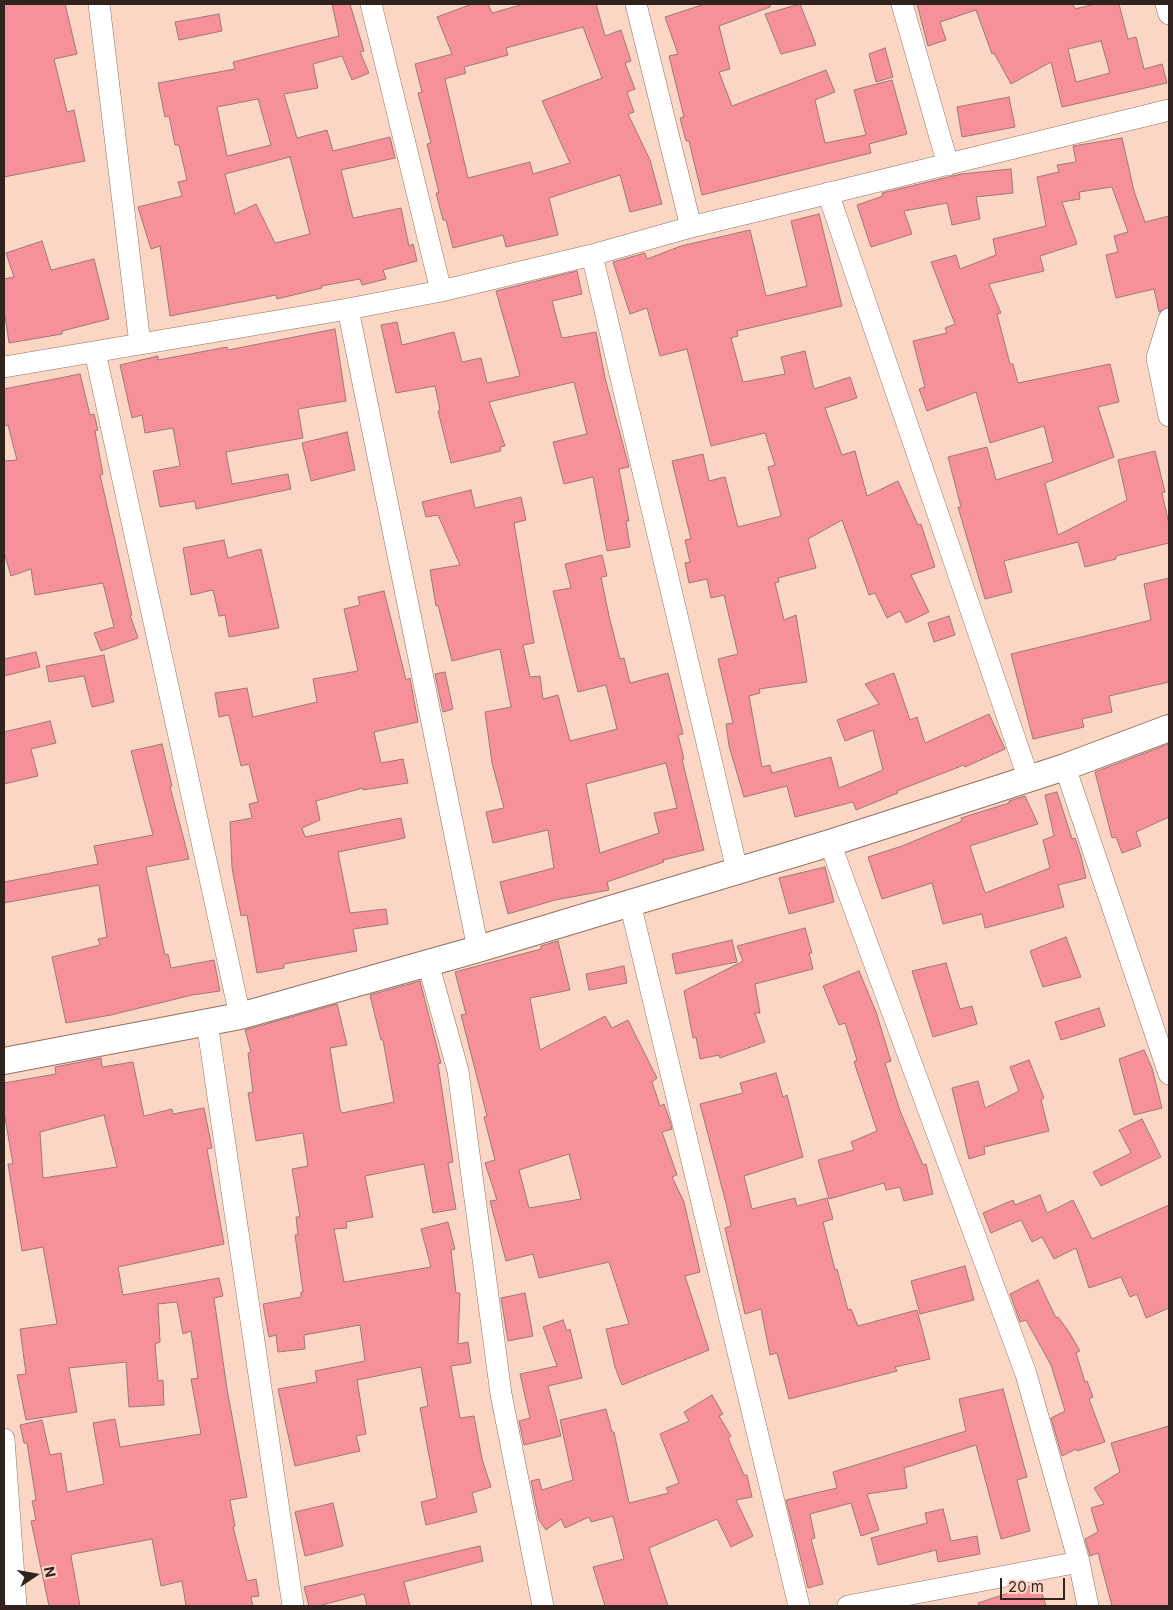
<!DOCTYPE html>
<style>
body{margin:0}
#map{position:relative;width:1173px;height:1610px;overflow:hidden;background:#fbd6c5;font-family:Inter,sans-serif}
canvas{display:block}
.frame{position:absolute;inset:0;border:5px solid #30221c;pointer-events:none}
.north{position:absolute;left:10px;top:1550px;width:50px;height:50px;-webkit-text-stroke:4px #fbd6c5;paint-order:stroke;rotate:78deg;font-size:14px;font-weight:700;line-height:20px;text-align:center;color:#30221c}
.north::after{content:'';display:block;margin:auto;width:18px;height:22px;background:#30221c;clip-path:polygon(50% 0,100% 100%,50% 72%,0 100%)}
.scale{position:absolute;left:1000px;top:1578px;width:65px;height:22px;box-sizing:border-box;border:2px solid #30221c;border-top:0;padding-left:6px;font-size:15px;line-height:18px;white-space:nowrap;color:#30221c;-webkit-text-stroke:4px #fbd6c5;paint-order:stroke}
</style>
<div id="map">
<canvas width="1173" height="1610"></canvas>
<div class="frame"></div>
<div class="north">N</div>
<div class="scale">20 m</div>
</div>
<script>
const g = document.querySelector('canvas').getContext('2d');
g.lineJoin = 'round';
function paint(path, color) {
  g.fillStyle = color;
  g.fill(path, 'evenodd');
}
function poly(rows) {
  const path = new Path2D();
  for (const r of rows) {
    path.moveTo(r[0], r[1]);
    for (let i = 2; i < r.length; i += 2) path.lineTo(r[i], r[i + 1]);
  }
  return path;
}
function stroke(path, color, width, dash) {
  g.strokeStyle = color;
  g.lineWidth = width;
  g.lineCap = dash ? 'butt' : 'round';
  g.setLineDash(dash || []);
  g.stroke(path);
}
const building = poly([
 [4,4,65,4,77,54,54,59,67,112,74,110,85,161,4,177,4,4],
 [332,4,350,4,364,51,360,52,369,73,352,80,342,56,313,64,318,88,284,94,297,138,327,130,333,151,390,137,395,158,341,170,353,218,401,208,409,246,413,244,417,261,383,270,386,279,362,285,360,279,321,286,322,288,277,299,276,295,170,316,160,246,151,249,138,207,182,196,178,182,187,180,179,145,175,145,169,116,165,117,158,83,235,69,233,62,339,36,332,4],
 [258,99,271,145,227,156,217,107,258,99],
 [290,157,310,234,275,243,256,204,235,214,225,174,290,157],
 [472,4,488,4,492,13,524,4,596,4,605,36,621,30,631,61,625,63,635,89,627,92,634,112,628,114,650,160,662,204,630,212,620,175,549,198,558,235,506,247,503,235,453,248,446,220,443,220,436,193,439,193,427,144,431,143,418,93,422,92,415,64,452,54,437,17,472,4],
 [583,27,602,78,542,101,570,163,533,174,530,162,468,178,445,79,466,73,464,67,508,55,506,48,583,27],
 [705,4,770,4,770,7,719,26,730,69,719,72,732,106,826,70,835,92,815,100,825,143,866,135,854,90,892,80,907,134,869,144,871,153,702,195,689,141,686,141,680,118,684,117,669,56,678,54,665,17,705,4],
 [800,4,816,45,781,54,765,14,800,4],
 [917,4,1073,4,1075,9,1095,4,1119,4,1128,39,1136,37,1144,69,1162,64,1167,83,1062,107,1051,62,1011,84,994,53,992,54,976,10,940,22,946,40,928,46,917,4],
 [1101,41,1110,73,1076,82,1068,49,1101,41],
 [219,14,222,31,179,40,175,22,219,14],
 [885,48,893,77,876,82,869,54,885,48],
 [1009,97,1015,127,962,137,957,107,1009,97],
 [1122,138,1134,191,1145,222,1169,216,1169,307,1159,312,1154,289,1116,298,1106,255,1118,252,1114,236,1128,232,1112,187,1079,192,1080,199,1062,202,1077,244,1040,256,1044,271,989,284,1001,313,997,314,1010,364,1013,364,1018,383,1110,364,1119,402,1098,407,1114,457,1045,483,1058,535,1127,500,1118,460,1155,451,1165,492,1162,493,1169,524,1169,543,1116,556,1116,559,1085,567,1078,542,1004,561,1012,592,985,599,958,507,961,507,948,457,987,447,996,480,1053,462,1044,426,990,443,976,392,927,411,919,389,925,387,913,341,947,333,945,328,955,324,931,262,956,255,960,269,996,255,993,239,1046,226,1037,177,1059,172,1057,165,1076,162,1073,146,1122,138],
 [1011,169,1013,193,976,197,980,219,952,225,947,203,904,211,912,234,871,247,857,205,883,196,882,193,961,174,1011,169],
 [819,214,842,306,737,331,738,336,731,338,743,382,785,374,781,357,805,351,814,389,850,377,857,398,825,408,842,455,855,451,867,496,898,481,918,525,921,524,935,567,911,575,929,612,906,623,900,611,887,618,875,593,869,595,842,520,808,539,816,568,778,578,779,582,775,583,784,620,796,615,807,682,759,689,760,693,749,696,762,767,770,765,772,773,831,757,839,788,883,770,873,730,845,741,837,720,879,704,865,684,894,673,910,720,917,717,925,743,989,714,1005,749,965,767,964,765,897,791,898,793,856,810,853,802,795,817,787,786,744,797,729,746,726,724,733,723,718,659,738,654,724,595,711,598,707,579,689,583,685,563,690,562,685,540,691,539,672,461,703,454,709,481,725,477,738,527,781,516,768,467,775,465,765,433,711,446,687,349,660,356,647,308,630,314,613,262,645,253,647,259,681,246,750,230,766,296,807,286,791,221,819,214],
 [42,241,51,270,94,259,109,319,62,331,62,334,9,343,4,309,4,279,14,277,6,253,42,241],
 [577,271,582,294,552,301,562,338,596,332,605,378,629,467,619,469,629,521,626,521,630,547,607,551,593,477,564,484,553,442,587,434,574,382,489,402,505,446,500,447,501,451,451,463,438,411,440,410,435,386,396,393,381,325,397,322,402,345,454,332,462,362,481,358,487,383,520,376,496,291,577,271],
 [335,329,346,401,298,409,303,438,226,452,232,484,288,474,291,489,196,509,195,501,160,507,153,471,180,466,173,428,145,433,142,415,132,418,120,365,158,356,158,360,227,347,228,350,335,329],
 [80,374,90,415,94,414,98,430,95,431,103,474,100,475,132,615,130,615,138,638,101,651,94,633,114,627,103,583,35,595,31,569,11,576,4,552,4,461,17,460,8,425,4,426,4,389,80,374],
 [347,432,355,470,311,481,302,443,347,432],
 [471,490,475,508,521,497,526,520,514,523,534,643,523,645,530,677,540,676,543,699,558,695,570,741,617,729,606,685,578,692,553,591,571,588,565,564,602,555,607,576,601,577,609,616,620,659,624,658,630,683,668,673,683,734,678,735,684,759,682,759,704,850,663,860,664,862,607,882,609,890,555,900,508,914,500,882,554,868,548,830,493,843,486,812,504,808,492,763,485,712,511,707,500,649,452,661,438,605,436,606,430,570,460,565,438,515,426,517,422,502,471,490],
 [666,763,677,808,654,813,659,833,600,853,586,784,666,763],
 [224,540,228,558,261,549,279,628,229,637,225,615,219,616,213,590,191,595,183,548,224,540],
 [1169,578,1169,682,1109,696,1112,712,1082,719,1084,727,1033,739,1011,654,1151,620,1144,584,1169,578],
 [384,591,406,680,410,678,418,722,374,732,381,763,403,759,408,783,363,790,363,788,316,801,320,820,302,828,305,837,401,818,405,838,338,852,350,913,386,909,388,924,353,929,357,951,284,964,284,968,257,973,247,915,241,916,232,868,230,822,252,818,249,804,258,802,249,764,241,766,229,715,219,717,215,693,247,688,253,717,317,702,313,679,358,671,344,609,360,605,358,597,384,591],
 [949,616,955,635,934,642,928,623,949,616],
 [36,652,40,667,4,676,4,659,36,652],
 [104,655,114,702,92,707,84,676,49,682,46,666,104,655],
 [445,672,453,709,443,712,435,674,445,672],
 [50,721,56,743,31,749,38,776,4,784,4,732,50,721],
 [162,744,172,786,170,787,189,859,146,867,165,955,168,954,171,968,214,960,220,991,192,995,111,1015,66,1023,52,957,100,945,98,939,107,937,99,885,4,903,4,882,98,864,94,846,153,835,131,751,162,744],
 [1169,744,1169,817,1136,832,1141,846,1122,853,1116,837,1112,838,1095,772,1169,744],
 [1057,792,1072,839,1075,838,1081,856,1086,878,1058,885,1064,907,985,928,982,914,943,924,932,883,882,899,868,857,902,846,962,821,961,818,1009,803,1009,801,1025,796,1038,824,970,846,985,893,1050,868,1043,840,1054,836,1045,795,1057,792],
 [825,867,834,902,789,914,779,878,825,867],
 [805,928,812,953,809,953,813,969,755,984,760,1013,755,1013,765,1042,720,1058,719,1055,700,1059,696,1037,693,1038,684,991,743,961,737,946,805,928],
 [1066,937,1081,977,1043,987,1030,951,1066,937],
 [732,940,737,962,676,974,672,954,732,940],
 [558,941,570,990,530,998,540,1050,605,1016,612,1028,628,1020,657,1078,652,1082,660,1106,664,1104,670,1121,672,1129,662,1132,677,1175,672,1177,684,1202,700,1272,685,1276,709,1350,622,1385,615,1367,606,1329,629,1324,609,1262,539,1278,533,1254,506,1261,490,1201,497,1200,485,1163,495,1160,484,1117,487,1116,461,1015,466,1014,455,972,541,949,541,946,558,941],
 [569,1154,581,1199,529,1208,519,1170,569,1154],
 [946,963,960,1009,972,1006,977,1024,933,1037,912,971,946,963],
 [624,966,627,983,589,990,586,974,624,966],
 [859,971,876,1012,891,1061,885,1063,900,1111,923,1165,926,1164,933,1194,904,1201,900,1187,886,1190,884,1183,829,1199,818,1160,854,1150,851,1142,877,1131,854,1062,857,1060,845,1023,839,1025,823,986,859,971],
 [420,981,441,1063,438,1064,453,1162,448,1163,456,1209,433,1213,424,1164,365,1176,373,1217,346,1222,347,1228,334,1229,344,1282,431,1267,421,1229,448,1222,455,1249,451,1250,456,1293,460,1293,458,1344,468,1342,471,1363,451,1366,460,1418,474,1416,482,1459,491,1487,472,1493,477,1512,426,1525,421,1502,437,1498,420,1408,428,1406,421,1367,357,1380,366,1434,356,1436,360,1451,295,1466,278,1389,317,1382,315,1371,365,1361,360,1325,304,1335,305,1349,278,1352,276,1335,269,1337,263,1304,301,1297,301,1292,303,1292,295,1235,298,1235,296,1217,300,1217,292,1169,308,1166,303,1133,256,1141,248,1093,253,1092,248,1053,251,1052,245,1030,337,1004,347,1045,330,1048,340,1109,342,1113,394,1102,383,1040,381,1040,370,995,420,981],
 [1099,1008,1105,1026,1061,1040,1055,1022,1099,1008],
 [1144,1050,1152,1068,1162,1108,1134,1115,1119,1059,1144,1050],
 [101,1058,102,1067,133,1062,144,1116,172,1109,173,1114,204,1108,212,1148,207,1149,224,1244,118,1267,123,1295,219,1278,223,1296,214,1298,227,1389,247,1497,230,1500,235,1526,233,1527,247,1581,256,1579,259,1596,251,1597,253,1606,186,1606,182,1581,161,1586,152,1539,73,1554,71,1556,80,1606,49,1606,31,1521,36,1520,32,1501,36,1500,27,1443,24,1443,20,1425,42,1420,50,1455,61,1453,67,1492,104,1484,93,1423,115,1419,120,1447,201,1434,191,1379,198,1378,191,1331,183,1334,177,1302,158,1304,160,1342,155,1344,158,1381,163,1380,164,1405,129,1407,126,1362,69,1368,77,1412,26,1420,17,1375,26,1374,20,1329,57,1324,43,1247,22,1251,8,1164,13,1164,4,1112,4,1083,56,1074,55,1067,101,1058],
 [104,1115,117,1167,43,1178,40,1132,104,1115],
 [1029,1060,1044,1098,1041,1100,1049,1131,984,1147,985,1154,969,1159,952,1088,978,1081,985,1108,1019,1091,1010,1067,1029,1060],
 [776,1073,783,1097,787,1095,803,1157,744,1176,752,1209,795,1198,797,1206,827,1198,833,1219,823,1222,835,1270,837,1269,848,1310,851,1309,858,1326,917,1310,930,1359,895,1367,897,1371,789,1399,777,1353,770,1355,761,1309,745,1314,725,1228,731,1226,727,1207,700,1104,743,1093,740,1083,776,1073],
 [1142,1119,1161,1157,1101,1186,1093,1172,1131,1153,1119,1130,1142,1119],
 [1040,1195,1047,1213,1073,1200,1092,1239,1169,1205,1169,1308,1146,1318,1137,1294,1130,1297,1121,1277,1089,1288,1076,1248,1054,1259,1042,1237,1032,1242,1021,1220,991,1233,983,1213,1013,1200,1015,1205,1040,1195],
 [965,1266,974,1300,920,1314,911,1281,965,1266],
 [1038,1280,1056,1318,1058,1317,1069,1332,1080,1351,1076,1353,1085,1382,1087,1381,1093,1397,1089,1399,1105,1442,1077,1451,1076,1449,1062,1456,1051,1418,1065,1411,1051,1365,1026,1320,1020,1322,1010,1294,1038,1280],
 [525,1293,533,1336,508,1341,501,1298,525,1293],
 [563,1320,567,1331,570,1329,582,1378,548,1386,561,1436,524,1445,519,1421,530,1418,520,1374,557,1366,543,1327,563,1320],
 [1003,1389,1027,1477,1017,1480,1030,1531,1001,1539,976,1445,904,1468,907,1488,867,1494,879,1530,861,1536,851,1503,810,1514,815,1538,811,1539,823,1584,808,1588,786,1500,837,1488,833,1472,966,1431,959,1399,1003,1389],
 [712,1395,723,1414,719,1416,731,1436,728,1438,744,1475,747,1475,752,1497,736,1500,753,1536,731,1547,717,1519,649,1548,668,1606,605,1606,593,1567,624,1559,613,1516,591,1522,589,1517,565,1528,561,1519,546,1530,539,1520,531,1481,539,1479,542,1490,573,1480,560,1420,606,1409,612,1432,614,1432,629,1503,669,1493,666,1488,679,1483,660,1434,689,1421,684,1412,712,1395],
 [1169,1426,1169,1606,1112,1606,1098,1553,1090,1556,1085,1539,1098,1532,1091,1508,1104,1504,1094,1488,1120,1472,1111,1443,1169,1426],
 [333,1503,343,1546,305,1556,295,1512,333,1503],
 [943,1509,951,1541,977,1536,980,1554,938,1562,936,1550,878,1565,871,1538,927,1523,925,1513,943,1509],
 [480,1546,483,1561,404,1582,410,1606,367,1606,364,1594,318,1606,309,1606,304,1587,480,1546],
 [1039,1583,1046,1606,979,1606,978,1603,1039,1583]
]);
paint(building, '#f69099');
stroke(building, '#9e787a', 1);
const minor = poly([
 [99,4,140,344],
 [371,4,441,291],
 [636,4,691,227],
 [902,4,948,165],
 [1166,4,1169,14],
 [828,193,1028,777],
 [592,255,737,870],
 [348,309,478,949],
 [1169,319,1157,358,1169,416],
 [95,352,240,1016],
 [4,367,348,309,441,291,592,255,691,227,1169,110],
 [1065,767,1169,1074],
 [830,843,1026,1374,1079,1562,1088,1606],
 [630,903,799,1606],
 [428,963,458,1071,501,1394,543,1606],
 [207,1022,293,1606],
 [4,1439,16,1606],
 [848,1606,1079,1562]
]);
const tertiary = poly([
 [4,1061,240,1016,478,949,830,843,1065,767,1169,728]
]);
stroke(minor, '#927162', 22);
stroke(tertiary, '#927162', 28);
stroke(minor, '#fff', 21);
stroke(tertiary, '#fff', 26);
</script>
